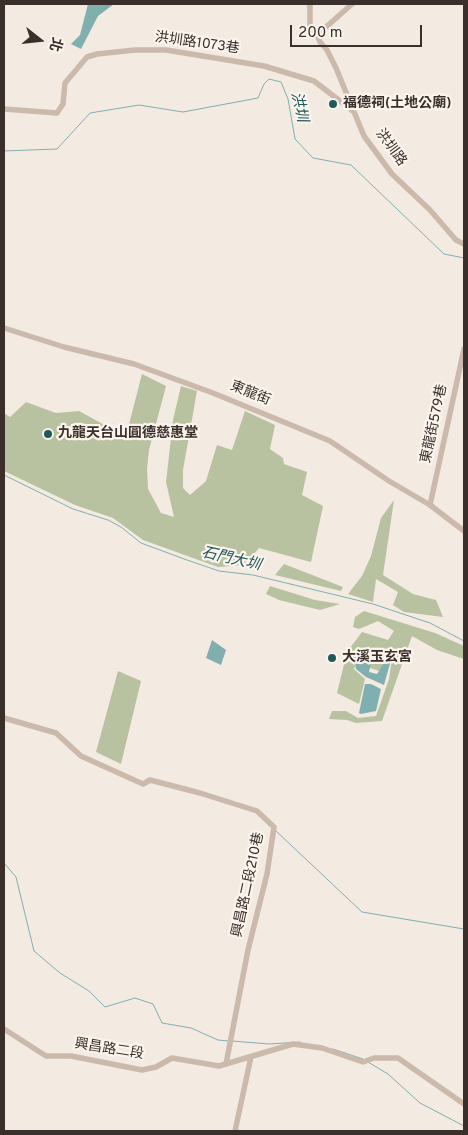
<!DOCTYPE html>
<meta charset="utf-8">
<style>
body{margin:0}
#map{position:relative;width:468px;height:1135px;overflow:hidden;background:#f3eae1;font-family:Overpass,"Noto Sans TC",sans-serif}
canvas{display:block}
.frame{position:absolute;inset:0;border:5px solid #3a2f2b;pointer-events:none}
.north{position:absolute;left:15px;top:15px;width:50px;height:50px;-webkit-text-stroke:4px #faf4ed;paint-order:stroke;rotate:106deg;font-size:14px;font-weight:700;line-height:20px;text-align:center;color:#3a2f2b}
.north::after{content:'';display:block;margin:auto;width:18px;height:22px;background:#3a2f2b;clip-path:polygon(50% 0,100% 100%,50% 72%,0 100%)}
.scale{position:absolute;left:290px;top:25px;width:132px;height:22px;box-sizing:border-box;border:2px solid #3a2f2b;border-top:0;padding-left:6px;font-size:15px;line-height:18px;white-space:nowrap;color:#3a2f2b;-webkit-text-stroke:4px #faf4ed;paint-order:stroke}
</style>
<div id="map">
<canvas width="468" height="1135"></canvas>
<div class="frame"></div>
<div class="north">北</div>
<div class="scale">200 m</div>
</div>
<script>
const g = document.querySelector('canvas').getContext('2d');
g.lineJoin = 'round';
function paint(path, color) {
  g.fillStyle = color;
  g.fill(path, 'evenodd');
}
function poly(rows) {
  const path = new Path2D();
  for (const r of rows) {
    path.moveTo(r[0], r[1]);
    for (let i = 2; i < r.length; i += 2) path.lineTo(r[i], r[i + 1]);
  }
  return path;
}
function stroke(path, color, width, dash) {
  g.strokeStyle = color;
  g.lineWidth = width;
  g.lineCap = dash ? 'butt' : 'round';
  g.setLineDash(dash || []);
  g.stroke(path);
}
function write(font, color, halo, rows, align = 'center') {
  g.font = font + ' Overpass,"Noto Sans TC",sans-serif';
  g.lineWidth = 4.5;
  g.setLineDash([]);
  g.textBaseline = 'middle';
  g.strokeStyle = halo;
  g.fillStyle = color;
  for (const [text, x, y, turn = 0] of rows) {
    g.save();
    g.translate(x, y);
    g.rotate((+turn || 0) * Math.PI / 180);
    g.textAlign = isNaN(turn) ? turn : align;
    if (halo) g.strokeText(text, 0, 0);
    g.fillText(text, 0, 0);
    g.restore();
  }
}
paint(poly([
 [142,374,166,386,149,450,147,469,148,489,161,513,174,517,166,482,173,420,181,386,197,391,183,470,183,488,190,495,206,481,217,445,232,450,245,411,275,425,270,449,283,458,284,464,307,472,302,495,323,506,311,562,259,548,244,565,218,567,143,540,113,518,75,505,4,471,4,413,10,417,26,402,56,413,79,411,110,428,127,432],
 [394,500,383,575,413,594,436,600,443,617,404,612,393,605,398,592,376,579,373,602,348,594,362,576,371,556,381,518],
 [284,564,343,587,341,591,275,575],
 [270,586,315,600,340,604,320,610,279,600,266,594],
 [364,611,435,633,464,646,464,659,437,650,412,636,382,721,356,723,347,720,329,719,332,711,346,711,358,718,376,716,389,679,392,659,389,658,379,671,370,668,373,653,362,649,354,669,365,679,359,704,337,693,347,652,362,632,388,640,394,631,378,621,359,629,353,627,355,617],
 [118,671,141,681,121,764,96,752]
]), '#b8c2a0');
paint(poly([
 [88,4,114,4,98,16,81,49,71,44,80,35],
 [212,640,226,650,221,665,206,658],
 [360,649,373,655,369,672,377,674,387,658,391,660,384,685,366,677,356,669,355,663],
 [365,684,371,684,381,689,376,711,361,714,359,713]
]), '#80afb0');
stroke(poly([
 [4,151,57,149,90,113,139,105,183,112,258,98,264,84,269,79,281,82,288,99,295,139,313,158,351,165,444,254,464,258],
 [4,475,73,509,108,520,121,527,141,543,187,560,219,571,253,575,373,604,430,623,464,641],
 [276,831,362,912,464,929],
 [4,863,16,877,34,951,60,973,89,991,105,1007,135,998,153,1004,162,1023,191,1028,218,1040,228,1041],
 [232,1041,269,1044,300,1042],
 [333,1049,363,1059],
 [368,1062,388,1074,420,1103,464,1126]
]), '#80afb0', 1);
stroke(poly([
 [310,4,310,28,317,35],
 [352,4,317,35,320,42,327,50,336,68,364,136,392,174,430,210,456,240,464,244],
 [4,109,57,113,63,104,65,83,87,57,97,54,135,50,166,50,264,66,314,81,353,111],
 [4,328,64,347,134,364,213,393,330,441,389,481,430,505,464,531],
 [430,505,464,349],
 [4,718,56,733,81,756,143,784,150,780,200,793,257,811,274,827,267,874,248,950,226,1064],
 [4,1029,46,1056,71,1056,142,1070,156,1067,172,1058,219,1066,293,1044,322,1048,363,1062,374,1058,398,1058,464,1104],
 [235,1131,251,1057]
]), '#cbb9ac', 5.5);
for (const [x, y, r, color] of [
 [333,104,5,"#21595b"],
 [48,434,5,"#21595b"],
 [332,658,5,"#21595b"]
]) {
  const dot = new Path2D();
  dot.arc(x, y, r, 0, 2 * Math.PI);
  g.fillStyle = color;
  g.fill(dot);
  stroke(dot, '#faf4ed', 2);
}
write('14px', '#3a2f2b', '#faf4ed', [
 ["洪圳路1073巷",197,44,8],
 ["洪圳路",390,148,54],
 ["東龍街",250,394,22],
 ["東龍街579巷",435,424,-78],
 ["興昌路二段210巷",249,885,-78],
 ["興昌路二段",109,1050,9]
]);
write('bold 14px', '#3a2f2b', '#faf4ed', [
 ["福德祠(土地公廟)",343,104],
 ["九龍天台山圓德慈惠堂",58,434],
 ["大溪玉玄宮",342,658]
], 'left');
write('italic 15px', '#21595b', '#faf4ed', [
 ["洪圳",298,107,77],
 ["石門大圳",231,560,13]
]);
</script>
